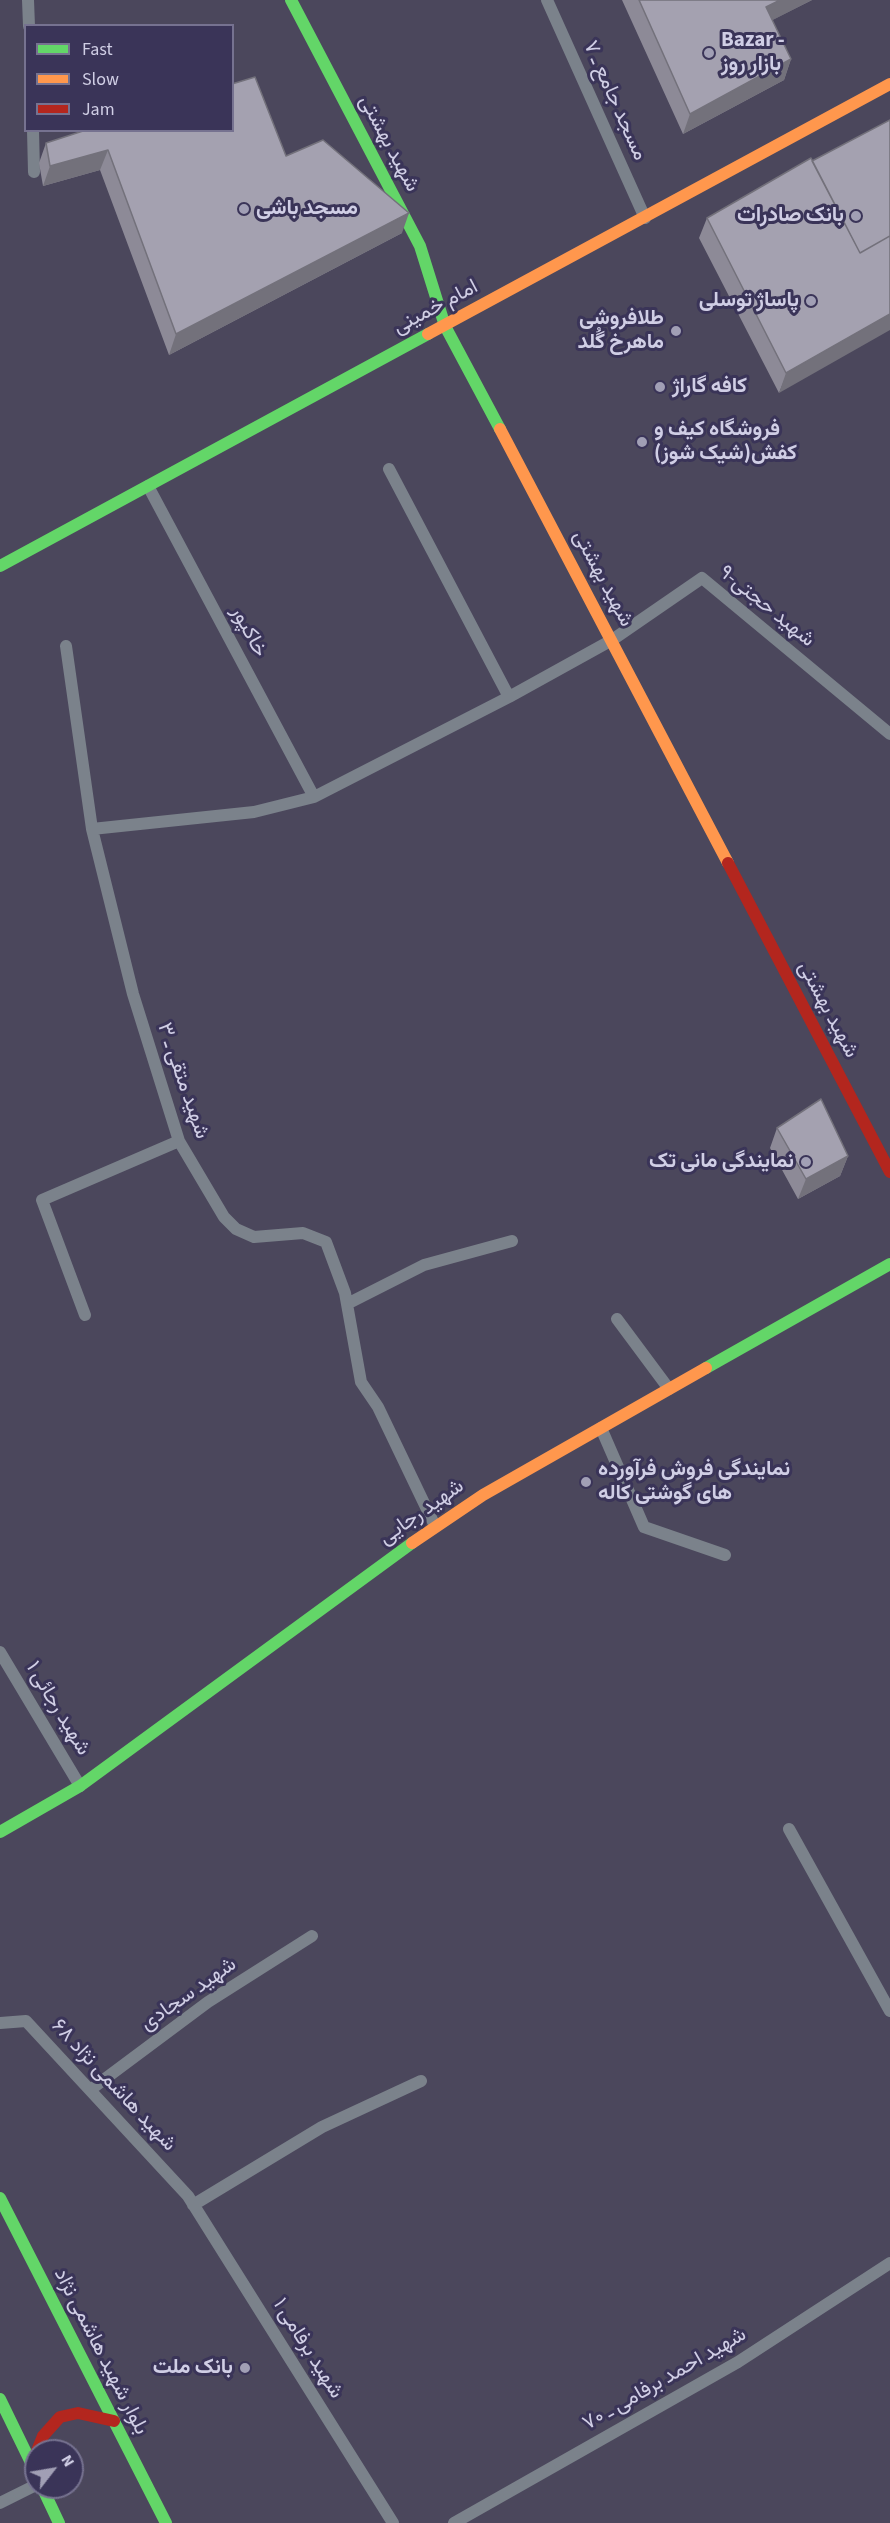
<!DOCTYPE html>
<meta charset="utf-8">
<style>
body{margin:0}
#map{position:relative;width:890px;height:2523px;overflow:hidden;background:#4b475c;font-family:"Source Sans 3",sans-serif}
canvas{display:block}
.legend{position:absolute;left:24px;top:24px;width:210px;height:108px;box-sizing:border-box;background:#3a3458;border:2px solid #767290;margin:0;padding:8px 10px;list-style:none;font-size:18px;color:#d0cee5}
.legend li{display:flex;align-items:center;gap:12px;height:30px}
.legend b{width:30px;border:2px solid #767290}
.north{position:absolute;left:24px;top:2439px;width:60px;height:60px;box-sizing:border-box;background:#3a3458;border:2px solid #767290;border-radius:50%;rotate:59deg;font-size:16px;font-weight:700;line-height:24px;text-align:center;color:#d0cee5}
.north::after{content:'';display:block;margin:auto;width:21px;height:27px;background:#a19fb5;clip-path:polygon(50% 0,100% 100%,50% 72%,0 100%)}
</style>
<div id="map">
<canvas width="890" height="2523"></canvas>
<ul class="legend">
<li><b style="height:8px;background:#63d668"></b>Fast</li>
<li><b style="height:8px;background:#ff974d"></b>Slow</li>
<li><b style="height:8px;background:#b3261e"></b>Jam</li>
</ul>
<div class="north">N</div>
</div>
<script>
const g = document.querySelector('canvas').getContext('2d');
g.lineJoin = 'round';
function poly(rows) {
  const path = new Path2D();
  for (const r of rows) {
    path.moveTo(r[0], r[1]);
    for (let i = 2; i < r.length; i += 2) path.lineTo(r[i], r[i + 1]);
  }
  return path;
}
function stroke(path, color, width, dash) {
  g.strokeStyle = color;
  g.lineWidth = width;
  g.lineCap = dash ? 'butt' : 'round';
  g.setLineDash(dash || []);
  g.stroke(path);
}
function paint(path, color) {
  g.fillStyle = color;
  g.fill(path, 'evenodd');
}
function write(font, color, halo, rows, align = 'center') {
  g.font = font + ' "Source Sans 3",Vazirmatn,sans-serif';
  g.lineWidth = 6;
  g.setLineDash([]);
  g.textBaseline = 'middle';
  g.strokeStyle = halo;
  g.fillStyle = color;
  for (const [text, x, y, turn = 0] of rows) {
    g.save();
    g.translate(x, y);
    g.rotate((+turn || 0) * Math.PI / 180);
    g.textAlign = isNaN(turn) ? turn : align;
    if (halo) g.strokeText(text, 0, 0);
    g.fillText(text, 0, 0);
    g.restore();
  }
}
stroke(poly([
 [0,1652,80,1786]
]), '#7b828b', 12);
stroke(poly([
 [28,0,29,26],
 [547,0,645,218],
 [33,130,34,172],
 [389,469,509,697],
 [148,486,314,797],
 [66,646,92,829,133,994,179,1141,224,1217,236,1229,254,1237,303,1233,326,1242,345,1293,361,1382,378,1407,435,1526],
 [92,829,254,812,314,797,509,697,612,640,702,578,890,734],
 [347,1304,424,1265,512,1241],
 [85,1315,42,1200,179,1141],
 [617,1319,669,1389],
 [601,1428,644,1527,725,1555],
 [789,1829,890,2011],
 [0,2023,26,2021,188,2196,393,2523],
 [90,2090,208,2002,312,1936],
 [193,2205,322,2127,421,2081],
 [0,2503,36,2485],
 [454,2523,738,2362,890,2263]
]), '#7b828b', 12);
stroke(poly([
 [291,0,420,246,445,326,500,429],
 [0,566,428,334],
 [706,1368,890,1264],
 [0,1832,80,1786,412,1543],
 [0,2198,166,2523],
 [0,2399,36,2473],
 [42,2487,59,2523]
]), '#63d668', 12);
stroke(poly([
 [428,334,890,84],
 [500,429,728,863],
 [412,1543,483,1495,706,1368]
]), '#ff974d', 12);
stroke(poly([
 [728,863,890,1172],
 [37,2451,43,2436,60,2417,78,2413,114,2421]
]), '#b3261e', 12);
paint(poly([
 [622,0,812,0,772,20,791,59,784,80,683,134],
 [890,120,779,393,699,238,707,218],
 [46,143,286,156,402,233,169,355,100,170,43,186,39,163],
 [777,1128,848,1156,840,1176,798,1199,770,1148]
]), '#8d8a97');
paint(poly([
 [780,0,812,0,759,27,766,7],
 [791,59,784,80,683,134,690,114],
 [108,150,100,170,43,186,50,166],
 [409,213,402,233,169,355,176,334],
 [890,314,890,330,779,393,786,373],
 [848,1156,840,1176,798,1199,806,1179]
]), '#73717b');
const building = poly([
 [639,0,780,0,766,7,791,59,690,114,639,0],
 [255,77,286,156,323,140,409,213,176,334,108,150,50,166,46,143,86,130,232,130,232,84,255,77],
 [890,120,890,236,860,253,812,161,890,120],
 [811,158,860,253,890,236,890,314,786,373,707,218,811,158],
 [821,1099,848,1156,806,1179,777,1128,821,1099]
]);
paint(building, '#a4a1b0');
stroke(building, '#73717b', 1.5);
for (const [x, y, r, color] of [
 [709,53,6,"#a19fb5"],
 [244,209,6,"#a19fb5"],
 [856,216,6,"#a19fb5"],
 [811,301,6,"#a19fb5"],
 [676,331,6,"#a19fb5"],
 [660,387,6,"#a19fb5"],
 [642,442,6,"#a19fb5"],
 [806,1162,6,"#a19fb5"],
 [586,1482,6,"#a19fb5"],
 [245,2368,6,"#a19fb5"]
]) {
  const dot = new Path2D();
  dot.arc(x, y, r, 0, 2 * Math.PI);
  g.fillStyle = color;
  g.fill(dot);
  stroke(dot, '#3a3458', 2);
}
write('bold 21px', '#d0cee5', '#3a3458', [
 ["Bazar -",721,41],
 ["بازار روز",721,65],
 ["مسجد باشی",256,209],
 ["بانک صادرات",844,216,"right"],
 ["پاساژ توسلی",799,301,"right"],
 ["طلافروشی",664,319,"right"],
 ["ماهرخ گُلد",664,343,"right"],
 ["کافه گاراژ",672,387],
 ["فروشگاه کیف و",654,430],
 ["کفش(شیک شوز)",654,454],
 ["نمایندگی مانی تک",794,1162,"right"],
 ["نمایندگی فروش فرآورده",598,1470],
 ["های گوشتی کاله",598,1494],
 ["بانک ملت",233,2368,"right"]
], 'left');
write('21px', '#d0cee5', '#3a3458', [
 ["مسجد جامع ـ ۷",614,101,66],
 ["شهید بهشتی",388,144,62],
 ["امام خمینی",436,308,-28],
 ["شهید بهشتی",602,579,62],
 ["شهید حجتی-۹",766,607,39],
 ["خاکپور",248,632,62],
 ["شهید بهشتی",827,1010,62],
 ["شهید متقی ـ ۳",182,1081,71],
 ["شهید رجایی",422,1513,-35],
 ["شهید رجائی ۱",57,1709,59],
 ["شهید سجادی",189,1995,-35],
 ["شهید هاشمی نژاد ۶۸",113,2086,47],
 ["شهید برفامی ۱",307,2349,58],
 ["بلوار شهید هاشمی نژاد",100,2352,63],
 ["شهید احمد برفامی ـ ۷۰",665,2380,-30]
]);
</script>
